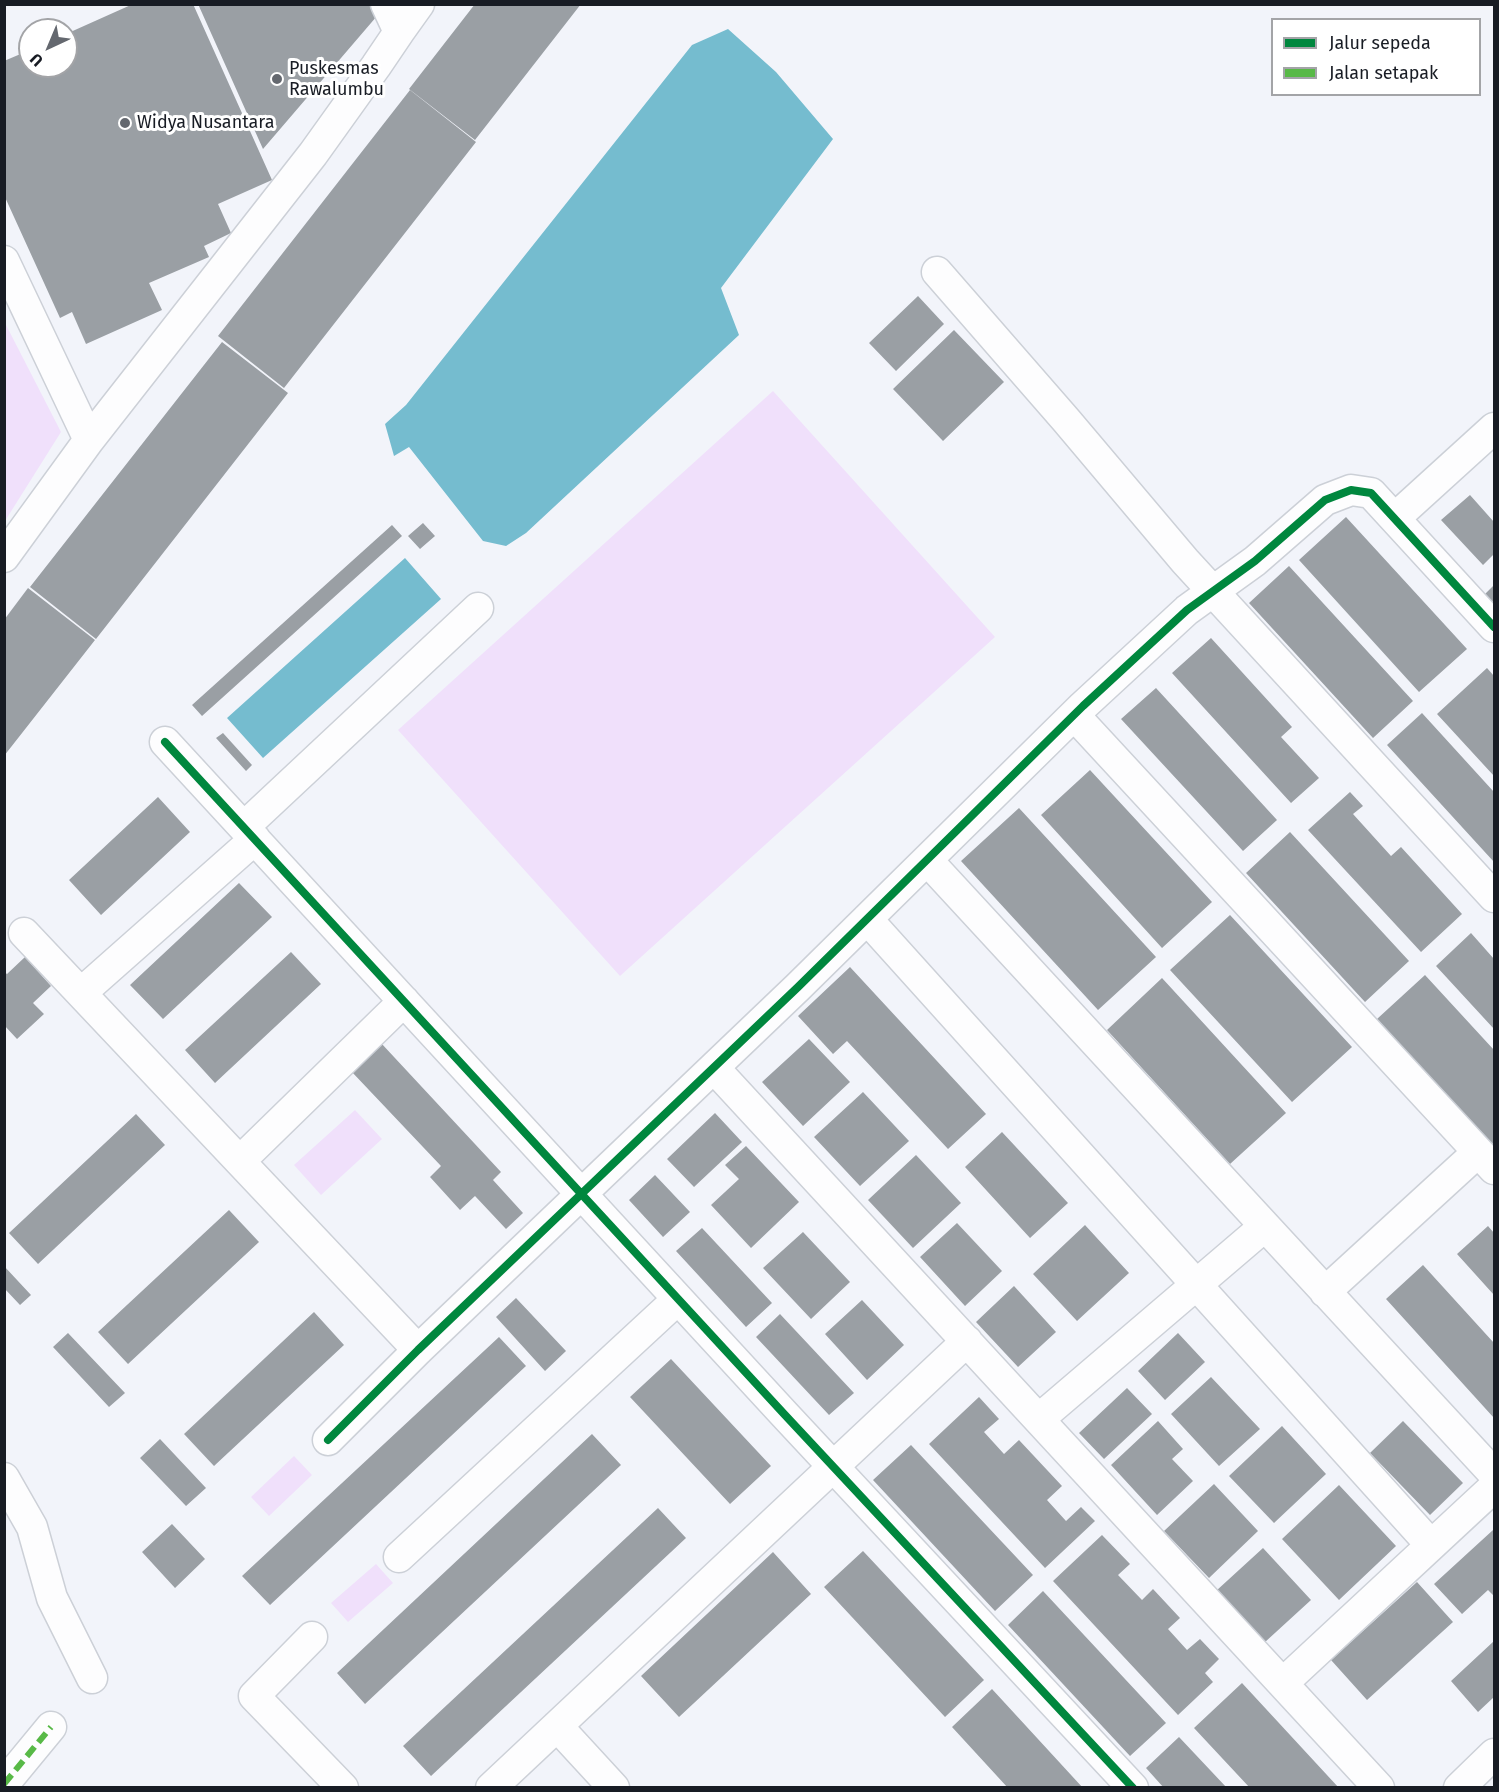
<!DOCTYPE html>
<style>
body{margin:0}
#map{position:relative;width:1499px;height:1792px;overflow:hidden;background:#f2f4fa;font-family:"Fira Sans",sans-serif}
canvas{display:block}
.frame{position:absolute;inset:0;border:6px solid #181c24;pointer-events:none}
.legend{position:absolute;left:1271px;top:18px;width:210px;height:78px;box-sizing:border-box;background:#fff;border:2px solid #a3a4a7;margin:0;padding:8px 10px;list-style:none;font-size:18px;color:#181c24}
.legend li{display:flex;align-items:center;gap:12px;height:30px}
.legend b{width:30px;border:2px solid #a3a4a7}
.north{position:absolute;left:18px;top:18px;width:60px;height:60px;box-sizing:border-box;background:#fff;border:2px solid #a3a4a7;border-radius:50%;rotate:224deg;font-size:16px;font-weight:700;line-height:24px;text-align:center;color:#181c24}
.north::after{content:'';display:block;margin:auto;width:21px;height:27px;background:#64686f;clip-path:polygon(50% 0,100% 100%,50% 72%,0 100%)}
</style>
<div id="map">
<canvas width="1499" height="1792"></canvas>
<div class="frame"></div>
<ul class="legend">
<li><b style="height:8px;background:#00873e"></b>Jalur sepeda</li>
<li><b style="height:8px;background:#58b947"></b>Jalan setapak</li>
</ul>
<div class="north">U</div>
</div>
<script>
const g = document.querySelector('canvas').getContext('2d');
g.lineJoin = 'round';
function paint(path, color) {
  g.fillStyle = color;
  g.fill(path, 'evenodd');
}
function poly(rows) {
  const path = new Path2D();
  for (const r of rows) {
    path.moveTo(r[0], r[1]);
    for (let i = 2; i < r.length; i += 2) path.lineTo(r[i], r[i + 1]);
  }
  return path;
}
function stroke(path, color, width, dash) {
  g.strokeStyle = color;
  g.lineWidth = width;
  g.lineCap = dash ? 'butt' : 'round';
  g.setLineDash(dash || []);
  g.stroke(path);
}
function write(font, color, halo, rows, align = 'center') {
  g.font = font + ' "Fira Sans",sans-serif';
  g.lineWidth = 6;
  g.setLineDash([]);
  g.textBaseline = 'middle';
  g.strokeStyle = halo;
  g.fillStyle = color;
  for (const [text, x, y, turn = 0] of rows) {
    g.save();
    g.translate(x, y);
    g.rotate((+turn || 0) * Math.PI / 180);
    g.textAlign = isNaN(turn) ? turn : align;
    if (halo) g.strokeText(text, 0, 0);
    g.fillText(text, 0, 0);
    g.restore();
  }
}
paint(poly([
 [4,321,61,432,5,521,4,521],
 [773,391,995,637,620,976,398,730],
 [355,1110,382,1139,321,1195,294,1165],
 [294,1456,312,1475,269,1516,251,1497],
 [376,1564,393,1583,348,1622,331,1603]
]), '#f0e0fb');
paint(poly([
 [728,29,776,72,833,139,721,288,739,335,526,533,506,546,483,541,409,447,394,456,385,424,406,405,692,45],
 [405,558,441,599,263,758,227,718]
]), '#75bccf');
paint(poly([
 [133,4,193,4,272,180,218,204,231,233,204,246,209,257,149,283,162,310,86,344,72,312,60,318,4,195,4,61,30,50,30,66,66,66,66,34],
 [198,4,381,4,383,9,263,149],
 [475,4,581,4,475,140,409,89],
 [410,90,476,142,284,388,218,336],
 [918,296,944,324,896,371,869,343],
 [954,330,1004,382,943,441,893,389],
 [222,342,288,393,96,639,30,587],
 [1470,495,1494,522,1494,554,1483,565,1441,520],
 [1346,517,1467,649,1419,692,1299,560],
 [423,523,435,536,420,549,408,536],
 [392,525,402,536,202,716,192,705],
 [1289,566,1413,701,1373,738,1249,603],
 [1494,585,1494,611,1482,597],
 [28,588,95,640,4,756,4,620],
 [1211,638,1292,727,1281,737,1319,778,1291,803,1172,673],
 [1487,668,1494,676,1494,776,1437,714],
 [1156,688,1277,820,1243,851,1121,719],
 [1422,713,1494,792,1494,862,1387,745],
 [223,733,252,765,246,771,216,738],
 [1090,770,1212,902,1162,948,1041,815],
 [1350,792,1363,806,1353,814,1391,856,1401,847,1462,914,1421,952,1308,830],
 [158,797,190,832,101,915,69,880],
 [1019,808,1156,957,1098,1010,961,861],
 [1290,832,1409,961,1365,1002,1246,873],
 [239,883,272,917,163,1019,130,985],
 [1230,915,1352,1047,1292,1102,1170,970],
 [1471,933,1494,959,1494,1029,1436,966],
 [291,952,321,984,215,1083,185,1050],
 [25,957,51,986,33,1003,44,1014,17,1039,4,1025,4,972,7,974],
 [850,967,986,1114,948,1149,847,1041,833,1054,798,1016],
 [1425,975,1494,1050,1494,1147,1377,1019],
 [1162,978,1286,1113,1230,1164,1107,1030],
 [809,1039,850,1082,803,1126,762,1082],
 [381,1043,501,1172,493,1180,523,1213,506,1229,475,1196,460,1210,430,1177,441,1166,351,1071],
 [863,1092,909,1141,860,1186,814,1137],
 [715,1113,742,1142,694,1187,667,1159],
 [136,1114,165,1145,38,1264,9,1233],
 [1002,1132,1068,1203,1030,1238,965,1167],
 [746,1146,799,1202,751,1248,711,1205,739,1179,725,1165],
 [916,1155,961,1203,913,1248,868,1200],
 [655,1175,690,1212,663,1237,629,1200],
 [229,1210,259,1242,128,1364,98,1332],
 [957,1223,1002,1271,965,1306,920,1257],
 [1085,1225,1129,1273,1077,1321,1033,1274],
 [1488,1226,1494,1233,1494,1295,1457,1254],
 [702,1228,772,1303,746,1327,676,1251],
 [803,1232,850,1282,811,1319,763,1268],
 [1423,1265,1494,1343,1494,1418,1386,1299],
 [4,1266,31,1295,20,1305,4,1288],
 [1014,1286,1056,1332,1018,1367,976,1322],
 [516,1298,566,1351,545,1371,496,1317],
 [862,1300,904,1345,867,1380,825,1334],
 [314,1312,344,1345,214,1466,184,1434],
 [780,1314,854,1393,829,1415,756,1337],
 [68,1333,125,1393,109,1407,53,1347],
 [1178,1333,1205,1362,1165,1400,1138,1371],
 [499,1337,526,1366,270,1605,242,1576],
 [671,1359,771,1466,730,1504,630,1397],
 [1211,1377,1260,1429,1219,1466,1171,1414],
 [1127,1388,1152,1414,1104,1459,1079,1433],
 [979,1397,999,1419,984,1432,1004,1454,1019,1440,1062,1486,1047,1500,1066,1521,1081,1507,1095,1521,1045,1568,929,1444],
 [1158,1421,1183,1449,1172,1459,1193,1481,1157,1515,1111,1465],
 [1403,1421,1463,1483,1430,1515,1370,1453],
 [1282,1426,1326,1474,1274,1523,1229,1476],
 [592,1434,621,1465,365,1704,337,1673],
 [160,1439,206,1488,186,1506,140,1458],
 [911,1445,1033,1575,995,1611,873,1480],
 [1214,1484,1258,1531,1209,1578,1164,1531],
 [1339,1485,1396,1546,1339,1600,1282,1539],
 [658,1508,686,1538,431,1776,403,1746],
 [172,1524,205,1559,175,1588,142,1552],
 [1493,1530,1494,1596,1488,1590,1462,1614,1434,1584],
 [1102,1535,1130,1564,1118,1575,1142,1600,1153,1589,1180,1618,1168,1629,1187,1650,1200,1639,1219,1659,1205,1673,1213,1682,1178,1715,1053,1581],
 [1263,1548,1311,1600,1264,1643,1216,1591],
 [863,1551,984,1680,945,1717,824,1587],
 [773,1552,811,1594,679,1717,641,1676],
 [1417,1582,1453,1622,1367,1700,1331,1660],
 [1043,1591,1166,1723,1130,1756,1008,1625],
 [1494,1641,1494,1697,1478,1712,1451,1681],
 [1242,1683,1339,1788,1250,1788,1194,1728],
 [992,1689,1083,1788,1008,1788,952,1727],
 [1179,1737,1227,1788,1164,1788,1146,1768]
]), '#9a9fa4');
const street = poly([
 [399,32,419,4],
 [4,261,89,440],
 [937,272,1066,420,1185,561,1494,897],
 [1395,518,1494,428],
 [4,557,89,440,313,154,376,66,399,32,386,4],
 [1074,715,1494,1169],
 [165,742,785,1415,1133,1788],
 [244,827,478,608],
 [927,860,1494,1474],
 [867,919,1431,1545],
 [24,933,418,1350],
 [81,993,255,839],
 [714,1068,1379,1788],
 [240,1161,404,1001],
 [1325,1292,1478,1152],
 [1039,1419,1265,1226],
 [328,1440,418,1350,798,987,1083,706,1187,610,1255,561,1325,500,1351,490,1371,493,1494,627],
 [4,1478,32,1527,52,1598,92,1678],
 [399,1557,678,1299],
 [312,1637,254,1696,343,1788],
 [1283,1683,1494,1487],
 [557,1726,614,1788],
 [4,1784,51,1727],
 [491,1788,967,1341],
 [1459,1788,1494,1754]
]);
stroke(street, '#ccd0d7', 33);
stroke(street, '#fdfdfe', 30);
stroke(poly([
 [4,1784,51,1727]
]), '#58b947', 6, [12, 6]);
stroke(poly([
 [165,742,785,1415,1133,1788],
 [328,1440,418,1350,798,987,1083,706,1187,610,1255,561,1325,500,1351,490,1371,493,1494,627]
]), '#00873e', 8);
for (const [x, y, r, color] of [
 [277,79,6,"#64686f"],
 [125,123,6,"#64686f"]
]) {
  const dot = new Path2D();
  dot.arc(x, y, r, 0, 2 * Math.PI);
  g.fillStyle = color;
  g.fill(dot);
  stroke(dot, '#fff', 2);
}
write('18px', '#181c24', '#fff', [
 ["Puskesmas",289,69],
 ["Rawalumbu",289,90],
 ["Widya Nusantara",137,123]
], 'left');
</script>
